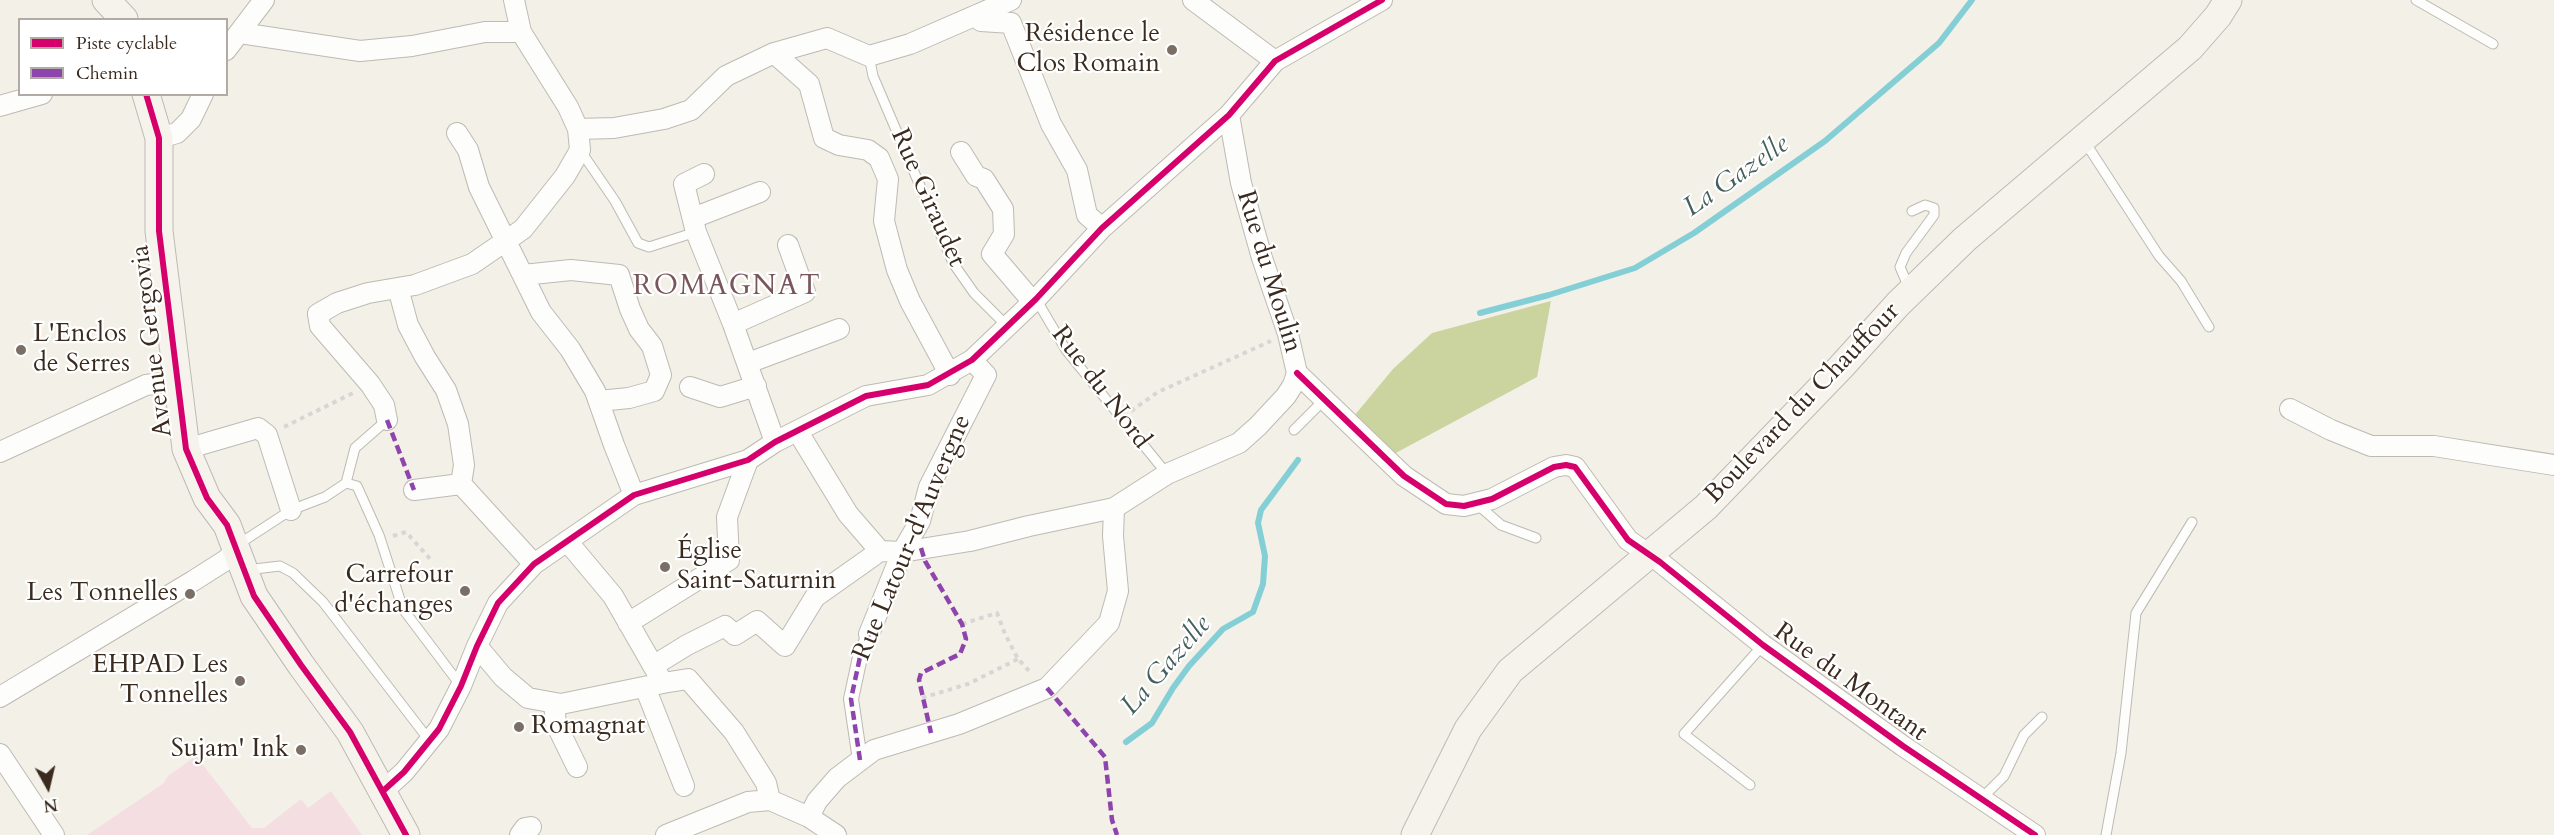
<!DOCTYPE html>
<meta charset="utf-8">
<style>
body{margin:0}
#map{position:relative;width:2554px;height:835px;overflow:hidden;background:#f3f0e8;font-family:Cardo,serif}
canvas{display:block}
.legend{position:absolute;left:18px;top:18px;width:210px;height:78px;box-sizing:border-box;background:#fff;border:2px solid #b1aaa5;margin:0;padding:8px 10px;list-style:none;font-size:18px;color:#3b2a1e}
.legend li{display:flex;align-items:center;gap:12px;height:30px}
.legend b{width:30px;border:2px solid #b1aaa5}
.north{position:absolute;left:18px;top:757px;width:60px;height:60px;-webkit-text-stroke:4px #fff;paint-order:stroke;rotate:172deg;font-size:16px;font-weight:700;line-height:24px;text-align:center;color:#3b2a1e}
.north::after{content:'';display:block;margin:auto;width:21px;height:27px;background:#3b2a1e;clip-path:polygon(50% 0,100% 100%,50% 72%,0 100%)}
</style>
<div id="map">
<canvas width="2554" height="835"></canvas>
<ul class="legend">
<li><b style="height:8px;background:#d6006c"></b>Piste cyclable</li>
<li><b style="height:8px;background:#8e44ad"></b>Chemin</li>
</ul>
<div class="north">N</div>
</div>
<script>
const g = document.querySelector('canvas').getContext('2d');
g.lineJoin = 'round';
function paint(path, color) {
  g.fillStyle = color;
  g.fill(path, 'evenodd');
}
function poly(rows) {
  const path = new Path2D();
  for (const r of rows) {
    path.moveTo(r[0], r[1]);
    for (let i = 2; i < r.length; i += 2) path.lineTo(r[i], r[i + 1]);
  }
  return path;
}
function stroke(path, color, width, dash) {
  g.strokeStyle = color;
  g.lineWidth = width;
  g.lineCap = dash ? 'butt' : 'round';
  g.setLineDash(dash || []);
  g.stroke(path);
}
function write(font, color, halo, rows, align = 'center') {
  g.font = font + ' Cardo,serif';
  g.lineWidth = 4.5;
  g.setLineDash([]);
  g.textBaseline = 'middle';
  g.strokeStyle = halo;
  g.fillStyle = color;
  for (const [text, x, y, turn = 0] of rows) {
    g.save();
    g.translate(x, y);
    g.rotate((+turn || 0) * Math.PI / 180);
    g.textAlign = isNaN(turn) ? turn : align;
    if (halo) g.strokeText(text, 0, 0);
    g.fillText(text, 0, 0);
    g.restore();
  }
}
paint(poly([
 [196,756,252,828,264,828,301,799,308,808,331,791,362,835,87,835,164,783,168,776]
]), '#f4dee2');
paint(poly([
 [1551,301,1537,377,1392,455,1354,416,1393,369,1432,333]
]), '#cbd49e');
stroke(poly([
 [1480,313,1549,295,1635,268,1694,233,1825,141,1939,43,1972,0],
 [1126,742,1152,723,1173,688,1189,666,1223,629,1253,612,1263,584,1265,556,1258,523,1261,510,1298,460]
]), '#84cfd6', 6);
const service = poly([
 [2416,0,2493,44],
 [869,56,873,76,953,263,974,293,1007,326],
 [2085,142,2159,256,2181,281,2209,327],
 [580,150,615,201,638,243,649,247,696,232],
 [1909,288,1900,267,1906,253,1934,215,1934,208,1925,205,1912,211],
 [1036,299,1066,350,1167,474],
 [1294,430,1325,399],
 [346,483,357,486,379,535,403,609,461,686],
 [1477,504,1501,525,1536,538],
 [239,546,245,540,291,510,325,497,346,483,355,448,387,420],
 [246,570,280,566,293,573,323,602,429,740],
 [1750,785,1684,734,1763,645],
 [1981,799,2004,776,2024,735,2042,717],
 [2106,835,2121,753,2136,613,2192,522]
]);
const pedestrian = poly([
 [860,760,851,699,860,657,869,634]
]);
const minor = poly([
 [1193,0,1275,61],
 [976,15,981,21,1011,23,1051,124,1077,170,1087,215,1102,228],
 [240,33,360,51,412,46,485,32,521,32],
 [226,50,264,0],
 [774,53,809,84,824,138,839,145,868,150,879,158,888,179,884,221,897,270,910,301,950,375],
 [0,106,42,94],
 [578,129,614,128,664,119,691,110,726,76,774,53,827,38,869,56,910,44,1011,0],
 [457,133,468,150,479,187,541,312,570,349,595,391,614,445,634,495],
 [159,138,177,133,191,119,203,94],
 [961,152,976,176,984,179,1003,209,1004,234,992,254,1033,302],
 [704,174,684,184,696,232,733,324,775,442],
 [693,218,760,192],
 [523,275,571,270,619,275,630,309,639,329,652,346,661,375,654,391,629,398,599,401],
 [398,288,408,325,425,357,446,390,458,424,464,465,461,484],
 [733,324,805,292,788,245],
 [748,363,839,329],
 [1297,373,1404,476,1446,504,1464,506,1492,499,1554,467,1566,465,1575,467,1628,540,1660,562,1763,645,1903,746,2035,835],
 [690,387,720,397,756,386],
 [2290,409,2331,430,2371,446,2434,446,2554,465],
 [387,420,384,405,370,384,320,326,318,314,337,303,368,293,415,285,472,264,523,229,565,176,580,150,578,129,568,107,521,32,514,0],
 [798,432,848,514,880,551,902,552,970,541,1029,526,1114,508,1167,474,1239,443,1258,426,1286,396,1293,385,1297,373,1288,334,1262,258,1241,183,1229,115],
 [186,449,258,428,267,435,291,510],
 [0,452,146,385,178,381],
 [461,484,534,564],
 [414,490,461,484],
 [567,541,613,596,663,683,688,679,734,732,766,783,770,800],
 [628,623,729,560,727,517,748,460],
 [869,634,902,552,920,521,929,487,986,375,972,360],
 [477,646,503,677,528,698,561,704,663,683],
 [653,666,687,645,725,626,735,635,757,621,785,646,815,597,880,551],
 [645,687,684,786],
 [0,697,193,581,226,560,236,550],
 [554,703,556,724,577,767],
 [0,754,54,835],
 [383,791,404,772,439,729,461,686,477,646,498,603,534,564,634,495,748,460,775,442,866,396,928,385,972,360,1036,299,1102,228,1229,115,1275,61,1382,0],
 [809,817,817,801,837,778,874,750,959,724,1047,688,1109,623,1118,591,1113,536,1114,508],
 [520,835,525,828,531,827],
 [666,835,748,802,770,800,809,817,836,835]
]);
const secondary = poly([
 [106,0,124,19],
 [146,94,159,138,159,231,186,449,207,498,227,525,254,596,301,665,350,732,406,835],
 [1415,835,1468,729,1510,671,1706,507,1841,367,1898,304,1965,239,2190,48,2218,16,2228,0]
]);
stroke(service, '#bebab3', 11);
stroke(pedestrian, '#bebab3', 16);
stroke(minor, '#bebab3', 22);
stroke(secondary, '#bebab3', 29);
stroke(poly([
 [1131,411,1158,392,1271,341],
 [284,427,353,393],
 [393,536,406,532,432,561],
 [962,624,997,613,1005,634,1018,659,1032,674],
 [922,698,968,684,1018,659]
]), '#d8d6d4', 4, [4.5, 4.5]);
stroke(service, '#fdfdfc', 9);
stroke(pedestrian, '#fdfdfc', 14);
stroke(minor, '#fdfdfc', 20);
stroke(secondary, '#f6f3ed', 27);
stroke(poly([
 [387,420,414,490],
 [921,548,925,561,962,624,966,639,960,654,921,673,919,680,931,733],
 [1047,688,1105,757,1112,820,1117,835],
 [860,760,851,699,860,657,869,634]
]), '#8e44ad', 4.5, [9, 4.5]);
stroke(poly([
 [146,94,159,138,159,231,186,449,207,498,227,525,254,596,301,665,350,732,406,835],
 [1297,373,1404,476,1446,504,1464,506,1492,499,1554,467,1566,465,1575,467,1628,540,1660,562,1763,645,1903,746,2035,835],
 [383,791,404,772,439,729,461,686,477,646,498,603,534,564,634,495,748,460,775,442,866,396,928,385,972,360,1036,299,1102,228,1229,115,1275,61,1382,0]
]), '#d6006c', 6);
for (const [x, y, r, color] of [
 [1172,50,6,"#7b6f65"],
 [21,350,6,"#7b6f65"],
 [665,567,6,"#7b6f65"],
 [465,591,6,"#7b6f65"],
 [190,594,6,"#7b6f65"],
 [240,681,6,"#7b6f65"],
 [519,727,6,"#7b6f65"],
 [301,750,6,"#7b6f65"]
]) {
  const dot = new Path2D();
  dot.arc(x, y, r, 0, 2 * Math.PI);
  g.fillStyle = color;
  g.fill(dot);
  stroke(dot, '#fff', 2);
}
write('26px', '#3b2a1e', '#fff', [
 ["Résidence le",1160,35],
 ["Clos Romain",1160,65],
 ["L'Enclos",33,335,"left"],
 ["de Serres",33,365,"left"],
 ["Église",677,552,"left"],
 ["Saint-Saturnin",677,582,"left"],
 ["Carrefour",453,576],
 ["d'échanges",453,606],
 ["Les Tonnelles",178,594],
 ["EHPAD Les",228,666],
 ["Tonnelles",228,696],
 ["Romagnat",531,727,"left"],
 ["Sujam' Ink",289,750]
], 'right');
write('26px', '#3b2a1e', '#fff', [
 ["Rue Giraudet",927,198,66],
 ["Rue du Moulin",1268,272,73],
 ["Avenue Gergovia",153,341,-97],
 ["Rue du Nord",1100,388,53],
 ["Boulevard du Chauffour",1803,404,-46],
 ["Rue Latour-d'Auvergne",913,538,-67],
 ["Rue du Montant",1850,683,36]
]);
write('italic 27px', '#445f5c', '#fff', [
 ["La Gazelle",1737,177,-35],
 ["La Gazelle",1167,666,-49]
]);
g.letterSpacing = '1.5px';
write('28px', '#79565b', '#fff', [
 ["ROMAGNAT",727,288]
]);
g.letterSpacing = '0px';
</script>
